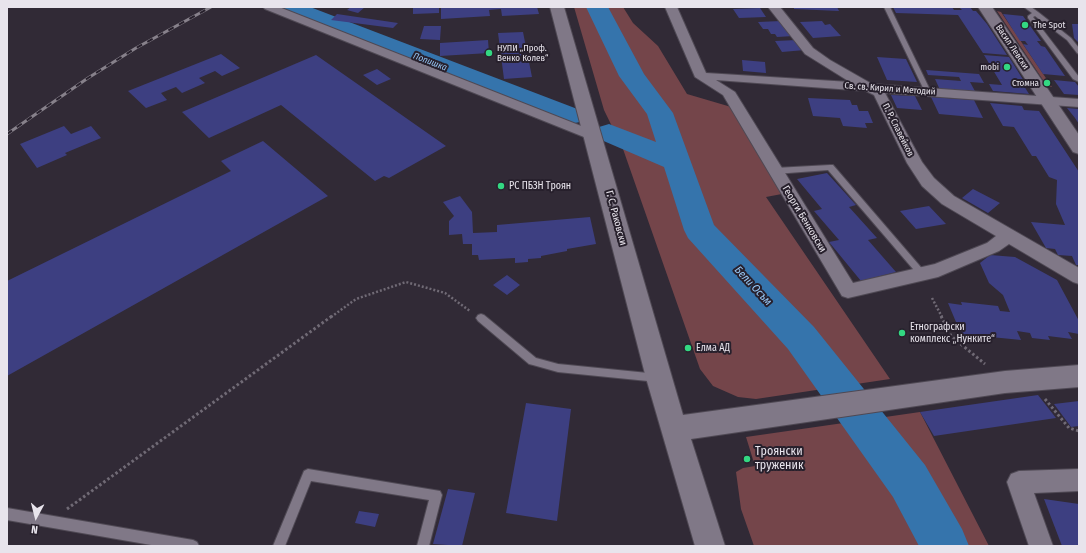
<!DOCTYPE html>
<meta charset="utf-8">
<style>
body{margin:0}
#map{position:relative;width:1086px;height:553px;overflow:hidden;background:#312a36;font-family:"Fira Sans Condensed",sans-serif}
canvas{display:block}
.frame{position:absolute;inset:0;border:8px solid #e8e4ec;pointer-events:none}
.north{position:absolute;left:16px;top:497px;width:40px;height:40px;-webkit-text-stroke:3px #27202c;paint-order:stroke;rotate:187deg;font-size:11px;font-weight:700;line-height:16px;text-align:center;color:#e8e4ec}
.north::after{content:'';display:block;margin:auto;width:14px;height:18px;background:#e8e4ec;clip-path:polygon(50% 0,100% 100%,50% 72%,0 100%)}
</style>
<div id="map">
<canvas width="1086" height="553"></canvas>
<div class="frame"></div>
<div class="north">N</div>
</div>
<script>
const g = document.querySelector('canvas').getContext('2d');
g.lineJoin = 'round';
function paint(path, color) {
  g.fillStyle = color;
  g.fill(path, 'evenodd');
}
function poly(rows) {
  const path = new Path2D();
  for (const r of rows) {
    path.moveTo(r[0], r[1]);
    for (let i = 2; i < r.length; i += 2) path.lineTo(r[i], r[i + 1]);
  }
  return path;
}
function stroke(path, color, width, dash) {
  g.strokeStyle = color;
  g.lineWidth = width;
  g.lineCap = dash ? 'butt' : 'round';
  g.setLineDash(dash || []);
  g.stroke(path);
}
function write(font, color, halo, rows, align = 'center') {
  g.font = font + ' "Fira Sans Condensed",sans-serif';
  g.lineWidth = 4;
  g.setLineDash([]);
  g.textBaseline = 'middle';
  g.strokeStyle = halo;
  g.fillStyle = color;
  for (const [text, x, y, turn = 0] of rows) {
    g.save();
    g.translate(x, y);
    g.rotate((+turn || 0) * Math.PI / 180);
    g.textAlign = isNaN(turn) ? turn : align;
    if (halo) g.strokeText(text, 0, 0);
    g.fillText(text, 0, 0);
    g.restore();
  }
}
paint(poly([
 [574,7,623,7,633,23,658,46,687,94,738,109,787,193,766,197,890,379,756,399,738,397,713,386,700,369,623,149,604,110],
 [997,11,1001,12,1052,87,1047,86],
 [920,412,989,546,754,546,741,509,736,472,743,468,755,466,746,437]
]), '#74454a');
paint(poly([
 [270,7,297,7,527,92,572,114,573,117,569,120,564,120]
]), '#8d3d4a');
paint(poly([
 [279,7,310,7,580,110,584,116,580,122,570,124,560,122,282,12,279,7],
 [586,7,608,7,644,74,673,113,714,225,814,327,925,465,962,529,969,546,919,546,893,497,788,349,688,238,684,230,664,167,599,139,595,133,599,127,609,124,656,142,647,114,619,76,586,7]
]), '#3574ac');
paint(poly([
 [351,7,365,7,358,13,347,10],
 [413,7,439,7,439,13,413,14],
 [441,7,537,7,539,14,502,16,501,9,489,10,490,16,441,19],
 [794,7,837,7,839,11,794,9],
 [893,7,952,7,954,10,962,10,959,7,970,7,973,11,976,11,987,24,1007,55,983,53,958,15,896,13],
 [760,8,766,17,739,18,733,9],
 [337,14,398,23,393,28,331,20],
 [1003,14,1023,16,1041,41,1037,41,1041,46,1045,47,1065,76,1043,74,1023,44,1028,45,1025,41,1020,41],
 [781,21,794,36,777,37,775,34,771,34,768,29,763,29,758,22],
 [822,21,825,25,830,24,841,36,813,38,800,22],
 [1072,24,1079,24,1079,43,1074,38],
 [424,26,441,26,440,40,420,39],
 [523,32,532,77,504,79,498,33],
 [488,40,489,53,440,56,440,43],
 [797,40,805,50,782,52,775,41],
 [221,54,240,68,222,76,215,71,199,78,205,83,182,93,176,87,161,93,167,100,146,108,128,91],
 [316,55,446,146,389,178,384,176,375,181,281,105,209,138,182,112],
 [984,55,1009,57,1027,86,1024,86,1029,94,993,91,989,84,1002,85],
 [877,57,906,59,917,82,887,80],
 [742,60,765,62,766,73,743,71],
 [377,69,391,79,377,85,363,75],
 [926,70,979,74,984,83,970,82,976,93,940,90,935,79,961,81,959,77,928,75],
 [1054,80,1075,82,1079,87,1079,95,1064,94],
 [891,95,915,96,922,110,897,108],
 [931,97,974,100,983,118,939,114],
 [808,98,850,100,852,105,857,105,859,111,868,111,873,123,865,123,867,128,843,126,840,118,813,116],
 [990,103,1022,106,1024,110,1039,111,1079,172,1079,265,1076,265,1072,256,1058,255,1055,249,1046,248,1031,222,1065,225,1056,204,1057,180,1049,177,1036,156,1032,156,1014,127,1003,126],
 [1067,108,1079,109,1079,124,1075,118],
 [64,126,71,134,91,126,101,138,65,153,67,155,37,168,20,144],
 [263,141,328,196,7,376,7,281,231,171,221,161],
 [827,173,856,205,849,207,877,238,868,240,896,272,861,281,829,242,839,240,814,211,822,209,797,179],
 [973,189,1000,203,988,213,962,198],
 [460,196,472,212,473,233,497,232,497,225,590,217,596,244,567,249,567,251,541,256,541,258,528,259,528,262,515,263,515,258,479,260,478,255,472,255,472,244,463,244,462,234,449,235,449,221,454,216,443,202],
 [929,206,946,224,916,229,900,211],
 [990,255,1015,257,1057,280,1079,321,1079,334,1068,332,1072,339,1048,336,1050,340,1032,338,1030,333,1017,331,1021,340,961,334,948,303,962,305,961,302,998,306,1000,311,1010,312,1003,295,989,283,980,263],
 [507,275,520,285,507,295,493,285],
 [1038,395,1056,418,934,436,920,412],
 [1079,401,1079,426,1071,427,1054,404],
 [526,403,571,409,557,521,506,513],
 [448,489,475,493,462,546,433,544],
 [1044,499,1079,504,1079,546,1062,546],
 [359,511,379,514,375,527,355,523]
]), '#3d3f81');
const service = poly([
 [884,7,890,7,931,92,930,93,926,93,925,92,884,7],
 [1024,7,1031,7,1038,12,1071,38,1079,48,1079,54,1077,53,1067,40,1035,16,1033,17,1079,77,1079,82,1073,79,1028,18,1028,16,1032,13,1024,7],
 [830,165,833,165,925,272,926,274,925,276,919,276,828,170,775,174,771,171,775,168,830,165],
 [481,314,484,315,536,358,558,364,658,374,662,375,663,378,662,381,658,382,558,372,533,365,529,364,478,321,476,318,478,315,481,314],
 [308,469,440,491,442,495,429,546,417,546,429,500,311,481,285,546,273,546,304,471,308,469],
 [7,508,193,540,197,542,199,546,157,546,7,520,7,508]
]);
const minor = poly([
 [263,7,279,7,599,133,601,136,599,139,589,139,265,9,263,7],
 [665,7,677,7,706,73,850,82,805,54,768,7,780,7,813,48,830,60,872,84,1079,99,1079,107,885,93,922,162,934,178,954,196,1079,268,1079,284,1073,282,1009,244,999,251,938,277,848,298,842,296,723,95,695,77,665,7],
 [716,80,866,91,874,95,907,163,922,186,942,204,996,236,987,243,935,264,853,283,735,92,716,80],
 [1079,469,1079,491,1034,493,1053,546,1029,546,1007,482,1011,474,1019,471,1079,469]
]);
const tertiary = poly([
 [550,7,564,7,683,415,1005,371,1079,365,1079,387,1005,393,691,439,725,546,695,546,646,378,550,7],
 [978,7,992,7,1079,135,1079,154,1073,152,978,7]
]);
stroke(service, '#4f4954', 2);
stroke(minor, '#4f4954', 2);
stroke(tertiary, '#4f4954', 2);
stroke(poly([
 [932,298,942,317],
 [331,317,356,299,406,282,445,293,470,311]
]), '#706a75', 2.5, [2, 2]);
stroke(poly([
 [941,316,951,336,985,364],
 [1045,399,1069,428,1079,431],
 [67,509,332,316]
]), '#706a75', 3, [2.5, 2.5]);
paint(service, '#807887');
paint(minor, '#807887');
paint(tertiary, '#807887');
const rail = poly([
 [7,134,88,78,136,48,211,7]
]);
stroke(rail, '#87818b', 3);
stroke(rail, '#27202c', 2, [6]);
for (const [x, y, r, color] of [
 [1025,25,4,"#33d882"],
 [489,53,4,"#33d882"],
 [1007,67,4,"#33d882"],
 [1047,83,4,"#33d882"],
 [501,186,4,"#33d882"],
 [902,333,4,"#33d882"],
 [688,348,4,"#33d882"],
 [747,459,4,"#33d882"]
]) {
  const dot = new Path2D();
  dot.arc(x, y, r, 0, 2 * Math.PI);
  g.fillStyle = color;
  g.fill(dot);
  stroke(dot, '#27202c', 1.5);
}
write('9px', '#e8e4ec', '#27202c', [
 ["The Spot",1033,25],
 ["НУПИ „Проф.",497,48],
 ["Венко Колев“",497,58],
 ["mobi",999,67,"right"],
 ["Стомна",1039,83,"right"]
], 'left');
write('9px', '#e8e4ec', '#27202c', [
 ["Васил Левски",1012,47,56],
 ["Св. св. Кирил и Методий",890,89,4],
 ["П. Р. Славейков",898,130,63]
]);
write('italic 9px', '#99caf8', '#27202c', [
 ["Попишка",430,62,21]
]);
write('10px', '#e8e4ec', '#27202c', [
 ["РС ПБЗН Троян",509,186],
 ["Етнографски",910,327],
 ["комплекс „Нунките“",910,339],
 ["Елма АД",696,348]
], 'left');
write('10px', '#e8e4ec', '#27202c', [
 ["Г. С. Раковски",616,218,75],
 ["Георги Бенковски",804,219,59]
]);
write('italic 11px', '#99caf8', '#27202c', [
 ["Бели Осъм",753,286,47]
]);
write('12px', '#e8e4ec', '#27202c', [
 ["Троянски",755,452],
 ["труженик",755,466]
], 'left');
</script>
